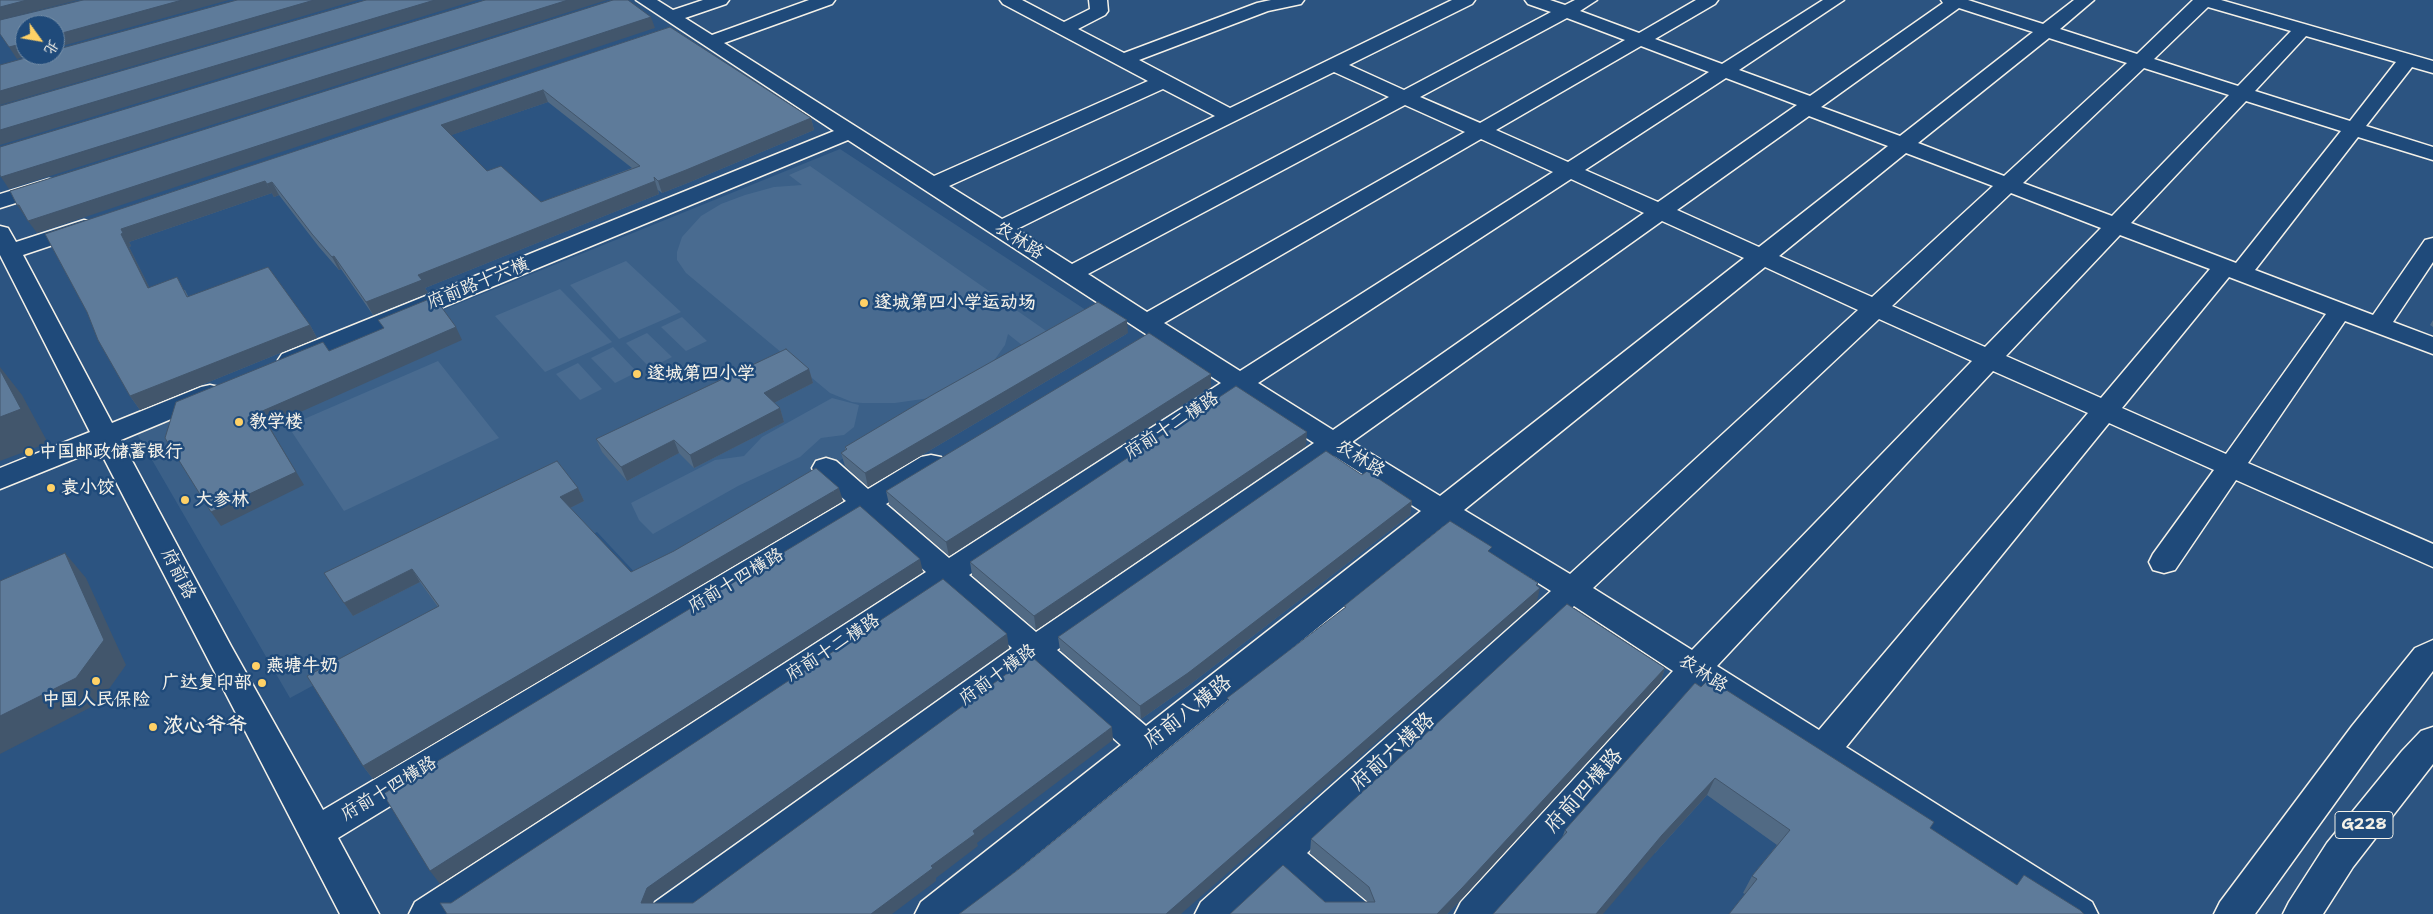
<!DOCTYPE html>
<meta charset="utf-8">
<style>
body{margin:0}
#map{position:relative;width:2433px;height:914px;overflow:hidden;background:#2c5481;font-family:"Shantell Sans","LXGW WenKai TC",sans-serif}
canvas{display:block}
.north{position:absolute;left:15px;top:15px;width:50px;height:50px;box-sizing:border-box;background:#1f4a7a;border:1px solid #748da6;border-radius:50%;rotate:122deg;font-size:14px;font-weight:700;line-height:20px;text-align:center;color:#f4f1e8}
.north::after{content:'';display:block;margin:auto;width:18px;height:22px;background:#ffd166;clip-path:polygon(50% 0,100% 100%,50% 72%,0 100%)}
</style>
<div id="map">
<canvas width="2433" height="914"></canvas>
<div class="north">北</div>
</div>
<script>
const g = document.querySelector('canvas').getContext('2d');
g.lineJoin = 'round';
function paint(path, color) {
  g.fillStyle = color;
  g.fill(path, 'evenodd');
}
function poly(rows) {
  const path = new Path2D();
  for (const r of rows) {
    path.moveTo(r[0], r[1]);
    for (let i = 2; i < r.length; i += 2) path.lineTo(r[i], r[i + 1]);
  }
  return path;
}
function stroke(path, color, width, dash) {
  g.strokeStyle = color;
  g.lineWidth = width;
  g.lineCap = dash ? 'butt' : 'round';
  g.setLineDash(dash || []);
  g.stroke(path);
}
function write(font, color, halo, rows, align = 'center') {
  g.font = font + ' "Shantell Sans","LXGW WenKai TC",sans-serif';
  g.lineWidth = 5;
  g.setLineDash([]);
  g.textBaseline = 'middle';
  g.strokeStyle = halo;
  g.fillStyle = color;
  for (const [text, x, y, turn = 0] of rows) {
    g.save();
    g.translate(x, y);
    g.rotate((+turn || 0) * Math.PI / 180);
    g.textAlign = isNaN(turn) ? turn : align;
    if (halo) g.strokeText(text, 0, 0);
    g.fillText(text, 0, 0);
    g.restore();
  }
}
paint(poly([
 [840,149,1092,314,639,577,597,532,290,698,137,434]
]), '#3b6088');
paint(poly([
 [810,166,1052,335,1027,349,1008,334,1005,345,993,362,930,398,895,403,862,403,852,402,830,393,686,273,677,260,677,252,682,237,701,216,721,204,745,195,774,187,802,185,789,175],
 [626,261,681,312,619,339,570,285],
 [560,289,612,342,545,372,495,316],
 [682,317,707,341,686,351,661,327],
 [647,333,672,357,650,368,626,343],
 [613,347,637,372,615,383,591,358],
 [438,361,499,438,344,511,288,426],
 [578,363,602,389,580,400,556,374],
 [832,398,859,405,854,427,844,435,821,438,800,457,738,486,653,534,639,520,631,503,715,460,744,456,762,437]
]), '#496b90');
const minor = poly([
 [636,0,657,0,673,10,703,0,729,0,726,4,685,18,712,35,809,0,835,0,832,4,724,43,934,176,1148,81,1003,4,1000,0,1022,0,1064,22,1090,9,1089,0,1107,0,1108,11,1105,15,1078,29,1124,53,1257,3,1271,0,1304,0,1301,4,1268,11,1139,60,1230,108,1452,0,1475,0,1472,4,1349,65,1404,90,1551,12,1528,4,1525,0,1550,0,1565,5,1575,0,1597,0,1580,11,1639,33,1696,0,1718,0,1715,4,1655,39,1722,64,1823,0,1844,0,1739,70,1810,96,1943,3,1941,0,1968,0,2043,24,2074,0,2094,0,2060,29,2137,54,2193,0,2221,0,2433,61,2433,73,2412,67,2366,126,2433,147,2433,160,2358,137,2255,270,2373,315,2425,240,2433,238,2433,262,2393,322,2433,337,2433,354,2345,321,2248,463,2433,544,2433,567,2236,480,2175,570,2164,573,2153,570,2149,562,2153,554,2214,470,2109,423,1846,747,2092,902,2098,914,2047,914,1698,687,1498,914,1455,914,1461,902,1673,671,1574,606,1307,853,1366,902,1372,914,1325,914,1282,876,1241,914,1195,914,1201,902,1551,591,1445,525,963,914,915,914,921,902,1121,745,1033,667,698,914,649,914,655,902,1012,648,946,590,460,914,409,914,415,902,926,572,864,517,338,838,379,914,340,914,99,449,0,489,0,468,90,432,0,255,0,226,8,228,16,242,84,220,92,222,95,227,92,232,23,255,112,423,201,387,210,385,219,387,223,393,219,399,121,440,231,646,323,810,846,501,816,475,812,468,816,461,826,458,836,461,868,489,921,457,931,455,941,457,945,464,941,471,886,504,949,558,1221,383,848,140,300,366,291,368,282,366,278,360,282,354,834,131,636,0],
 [2208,7,2291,31,2238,86,2154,59,2208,7],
 [1959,8,2033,32,1900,136,1821,107,1959,8],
 [1567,18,1625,40,1480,123,1420,97,1567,18],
 [2306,36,2396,62,2350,121,2255,91,2306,36],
 [2049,38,2127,63,2004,176,1918,143,2049,38],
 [1641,46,1709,72,1568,162,1496,130,1641,46],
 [2144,68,2229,95,2112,216,2023,183,2144,68],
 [1334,72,1389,97,1072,264,1017,229,1334,72],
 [1726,78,1797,105,1658,202,1585,170,1726,78],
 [1163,89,1215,116,1002,219,949,186,1163,89],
 [2246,101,2341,131,2236,263,2131,223,2246,101],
 [1405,105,1465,132,1147,312,1088,274,1405,105],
 [1809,116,1888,146,1759,247,1677,210,1809,116],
 [1481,139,1553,172,1240,371,1164,323,1481,139],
 [1906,153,1993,186,1872,297,1779,256,1906,153],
 [1571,179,1644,213,1333,430,1258,383,1571,179],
 [2011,193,2101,228,1985,347,1892,306,2011,193],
 [1662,221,1744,258,1440,496,1352,442,1662,221],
 [2120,235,2210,269,2101,398,2006,356,2120,235],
 [1765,267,1858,310,1570,574,1464,510,1765,267],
 [2229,277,2326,314,2226,454,2122,408,2229,277],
 [1879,319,1972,361,1692,650,1593,588,1879,319],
 [1993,371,2088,413,1819,730,1717,666,1993,371],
 [1239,395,1314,443,1036,632,969,575,1239,395],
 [1334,456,1421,511,1146,726,1057,650,1334,456],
 [49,179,57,180,60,185,57,190,0,208,0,194,49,179]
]);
const major = poly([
 [2433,640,2433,671,2376,746,2255,914,2214,914,2220,902,2352,726,2415,648,2433,640]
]);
const highway = poly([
 [2433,727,2433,764,2353,867,2323,914,2283,914,2289,902,2327,843,2402,751,2421,731,2433,727]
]);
stroke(minor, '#f4f1e8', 3);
stroke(major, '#f4f1e8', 3);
stroke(highway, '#f4f1e8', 3);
paint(minor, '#1f4a7a');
paint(major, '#1f4a7a');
paint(highway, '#1f4a7a');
paint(poly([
 [670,27,811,118,814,130,690,182,662,193,658,190,659,194,425,288,428,293,373,315,341,269,339,270,319,247,279,195,274,197,272,193,129,242,131,246,129,247,149,287,185,290,188,296,310,325,317,338,140,410,130,396,87,312,45,234],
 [548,102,632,168,541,202,487,171,451,135],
 [2433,320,2433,327,2430,325],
 [1128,333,868,487,845,466,841,453,845,450,845,447],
 [809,369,813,383,774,403,780,408,784,422,694,468,679,453,627,481,602,452,596,439],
 [1211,374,1211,387,949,556,889,504,886,491],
 [1306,446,1036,630,972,575,970,562],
 [1362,475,1412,501,1410,515,1188,686,1141,719,1060,650,1058,637],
 [578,488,584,501,570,508,631,572,843,501,373,779,363,766,438,607,420,582,353,616,324,573],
 [1567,604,1665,668,1660,683,1447,914,1230,914,1283,865,1325,902,1368,902,1367,901,1310,853,1311,839],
 [1695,683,1930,828,2016,885,2080,910,1745,894,1743,893,1752,876,1777,845,1707,795,1655,853,1562,838,1565,830]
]), '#516a84');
paint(poly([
 [27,0,78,0,0,20,0,7],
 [182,0,229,0,55,48,55,35],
 [314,0,358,0,0,105,0,91],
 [435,0,477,0,0,145,0,130],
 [568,0,607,0,9,189,1,177],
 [651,17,655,28,37,233,28,221],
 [25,43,25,55,30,55,17,59,9,47],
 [543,90,548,102,446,137,441,125],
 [811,118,814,130,690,182,662,193,658,181],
 [265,181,272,193,129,242,131,246,129,247,156,301,148,288,121,234,121,229],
 [655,181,659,194,425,288,428,293,373,315,366,302,418,275],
 [272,182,279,195,274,197,267,184],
 [17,205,19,205,26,218],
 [334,256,341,269,339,270,332,257],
 [1127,320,1128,333,868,487,865,473],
 [310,325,317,338,140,410,130,396],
 [456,327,462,340,269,426,304,485,221,526,211,512,260,412],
 [0,367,22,395,48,443,0,461],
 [809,369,813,383,768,406,764,393],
 [1211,374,1211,387,949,556,946,542],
 [780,408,784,422,694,468,690,455],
 [1307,432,1306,446,1036,630,1034,616],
 [674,440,679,453,627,481,621,467],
 [578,488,584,501,566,510,560,497],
 [839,488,843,501,373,779,363,766],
 [1412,501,1410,515,1188,686,1141,719,1140,706],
 [65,553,86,578,126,665,99,703,0,754,0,716],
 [920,559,923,572,440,884,430,871],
 [412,569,420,582,353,616,344,603],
 [1538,583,1536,591,1540,588,1537,601,1181,914,1166,914],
 [1007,634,1009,648,654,900,648,914,641,903,647,888],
 [1665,668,1660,683,1459,902,1447,914,1437,914],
 [1112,727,1113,740,977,843,978,846,936,878,936,881,892,914,871,914,931,866,973,831],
 [1715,778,1707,795,1655,853,1603,914,1596,914,1662,835]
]), '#42566c');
const building = poly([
 [0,0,27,0,0,7,0,0],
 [83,0,182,0,55,35,55,25,25,25,25,43,9,47,0,34,0,20,83,0],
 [237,0,314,0,0,91,0,65,36,55,55,55,55,50,237,0],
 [366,0,435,0,0,130,0,106,366,0],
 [485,0,568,0,1,177,0,175,0,147,485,0],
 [613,0,628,0,651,17,28,221,19,205,17,205,10,191,613,0],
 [670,27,811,118,686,170,658,181,654,177,655,181,418,275,422,280,366,302,334,256,332,257,312,234,272,182,267,184,265,181,121,229,123,233,121,234,148,288,177,277,187,297,268,267,310,325,130,396,98,340,87,312,45,234,670,27],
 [543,90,640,166,541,202,501,166,487,171,441,125,543,90],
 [434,297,456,327,260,412,296,472,211,512,165,438,176,402,323,342,329,351,384,328,378,320,434,297],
 [1098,302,1127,320,865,473,841,453,847,449,845,447,934,394,1098,302],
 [1149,333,1211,374,946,542,886,491,1149,333],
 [786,349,809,369,764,393,780,408,690,455,674,440,621,467,596,439,786,349],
 [0,370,21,409,0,417,0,370],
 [1236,386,1307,432,1034,616,970,562,1236,386],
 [1326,451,1362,475,1367,471,1412,501,1188,673,1140,706,1058,637,1326,451],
 [557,461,578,488,560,497,631,572,674,551,816,468,839,488,363,766,307,676,439,606,412,569,344,603,324,573,557,461],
 [860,506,920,559,430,871,383,794,860,506],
 [1450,521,1492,547,1488,551,1538,583,1536,585,1540,588,1166,914,959,914,1019,869,1229,700,1227,698,1346,607,1344,606,1450,521],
 [65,553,104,640,76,678,0,716,0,581,65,553],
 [943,579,1007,634,647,888,641,903,693,903,1031,656,1112,727,973,831,975,834,931,866,933,868,871,914,447,914,440,903,451,903,943,579],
 [1567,604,1665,668,1462,888,1437,914,1230,914,1283,865,1325,902,1375,902,1369,887,1311,839,1567,604],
 [1709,679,1934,822,1930,828,2017,885,2024,875,2080,910,2084,914,1729,914,1757,879,1752,876,1790,830,1715,778,1662,835,1596,914,1493,914,1567,832,1565,830,1695,683,1701,687,1709,679]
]);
paint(building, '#5e7b9a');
stroke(building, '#42566c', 1);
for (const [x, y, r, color] of [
 [864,303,5,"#ffd166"],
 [637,374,5,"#ffd166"],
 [239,422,5,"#ffd166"],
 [29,452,5,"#ffd166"],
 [51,488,5,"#ffd166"],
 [185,500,5,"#ffd166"],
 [256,666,5,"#ffd166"],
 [96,681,5,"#ffd166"],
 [262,683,5,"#ffd166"],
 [153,727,5,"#ffd166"]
]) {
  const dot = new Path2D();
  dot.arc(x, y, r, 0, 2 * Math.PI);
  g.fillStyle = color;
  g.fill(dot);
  stroke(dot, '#1f4a7a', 2);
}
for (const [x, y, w] of [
 [2364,825,58]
]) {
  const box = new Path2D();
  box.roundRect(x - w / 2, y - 13.5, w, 27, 4);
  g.fillStyle = '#1f4a7a';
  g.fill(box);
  stroke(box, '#f4f1e8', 1);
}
write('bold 16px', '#f4f1e8', null, [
 ["G228",2364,825]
]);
write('18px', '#f4f1e8', '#1f4a7a', [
 ["农林路",1019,241,33],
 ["府前路十六横",478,284,-22],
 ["府前十二横路",1172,426,-33],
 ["农林路",1360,459,32],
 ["府前路",178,574,63],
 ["府前十四横路",736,581,-31],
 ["府前十二横路",833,648,-33],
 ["农林路",1703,674,33],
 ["府前十横路",998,675,-36],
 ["府前十四横路",389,789,-31]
]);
write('bold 18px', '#f4f1e8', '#1f4a7a', [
 ["遂城第四小学运动场",874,303],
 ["遂城第四小学",647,374],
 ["教学楼",249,422],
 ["中国邮政储蓄银行",39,452],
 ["袁小饺",61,488],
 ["大参林",195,500],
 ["燕塘牛奶",266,666],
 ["广达复印部",252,683,"right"],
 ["中国人民保险",96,700,"center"]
], 'left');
write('21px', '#f4f1e8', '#1f4a7a', [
 ["府前八横路",1188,712,-38],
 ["府前六横路",1393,752,-42],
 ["府前四横路",1584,791,-48]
]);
write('bold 21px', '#f4f1e8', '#1f4a7a', [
 ["浓心爷爷",163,727]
], 'left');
</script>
